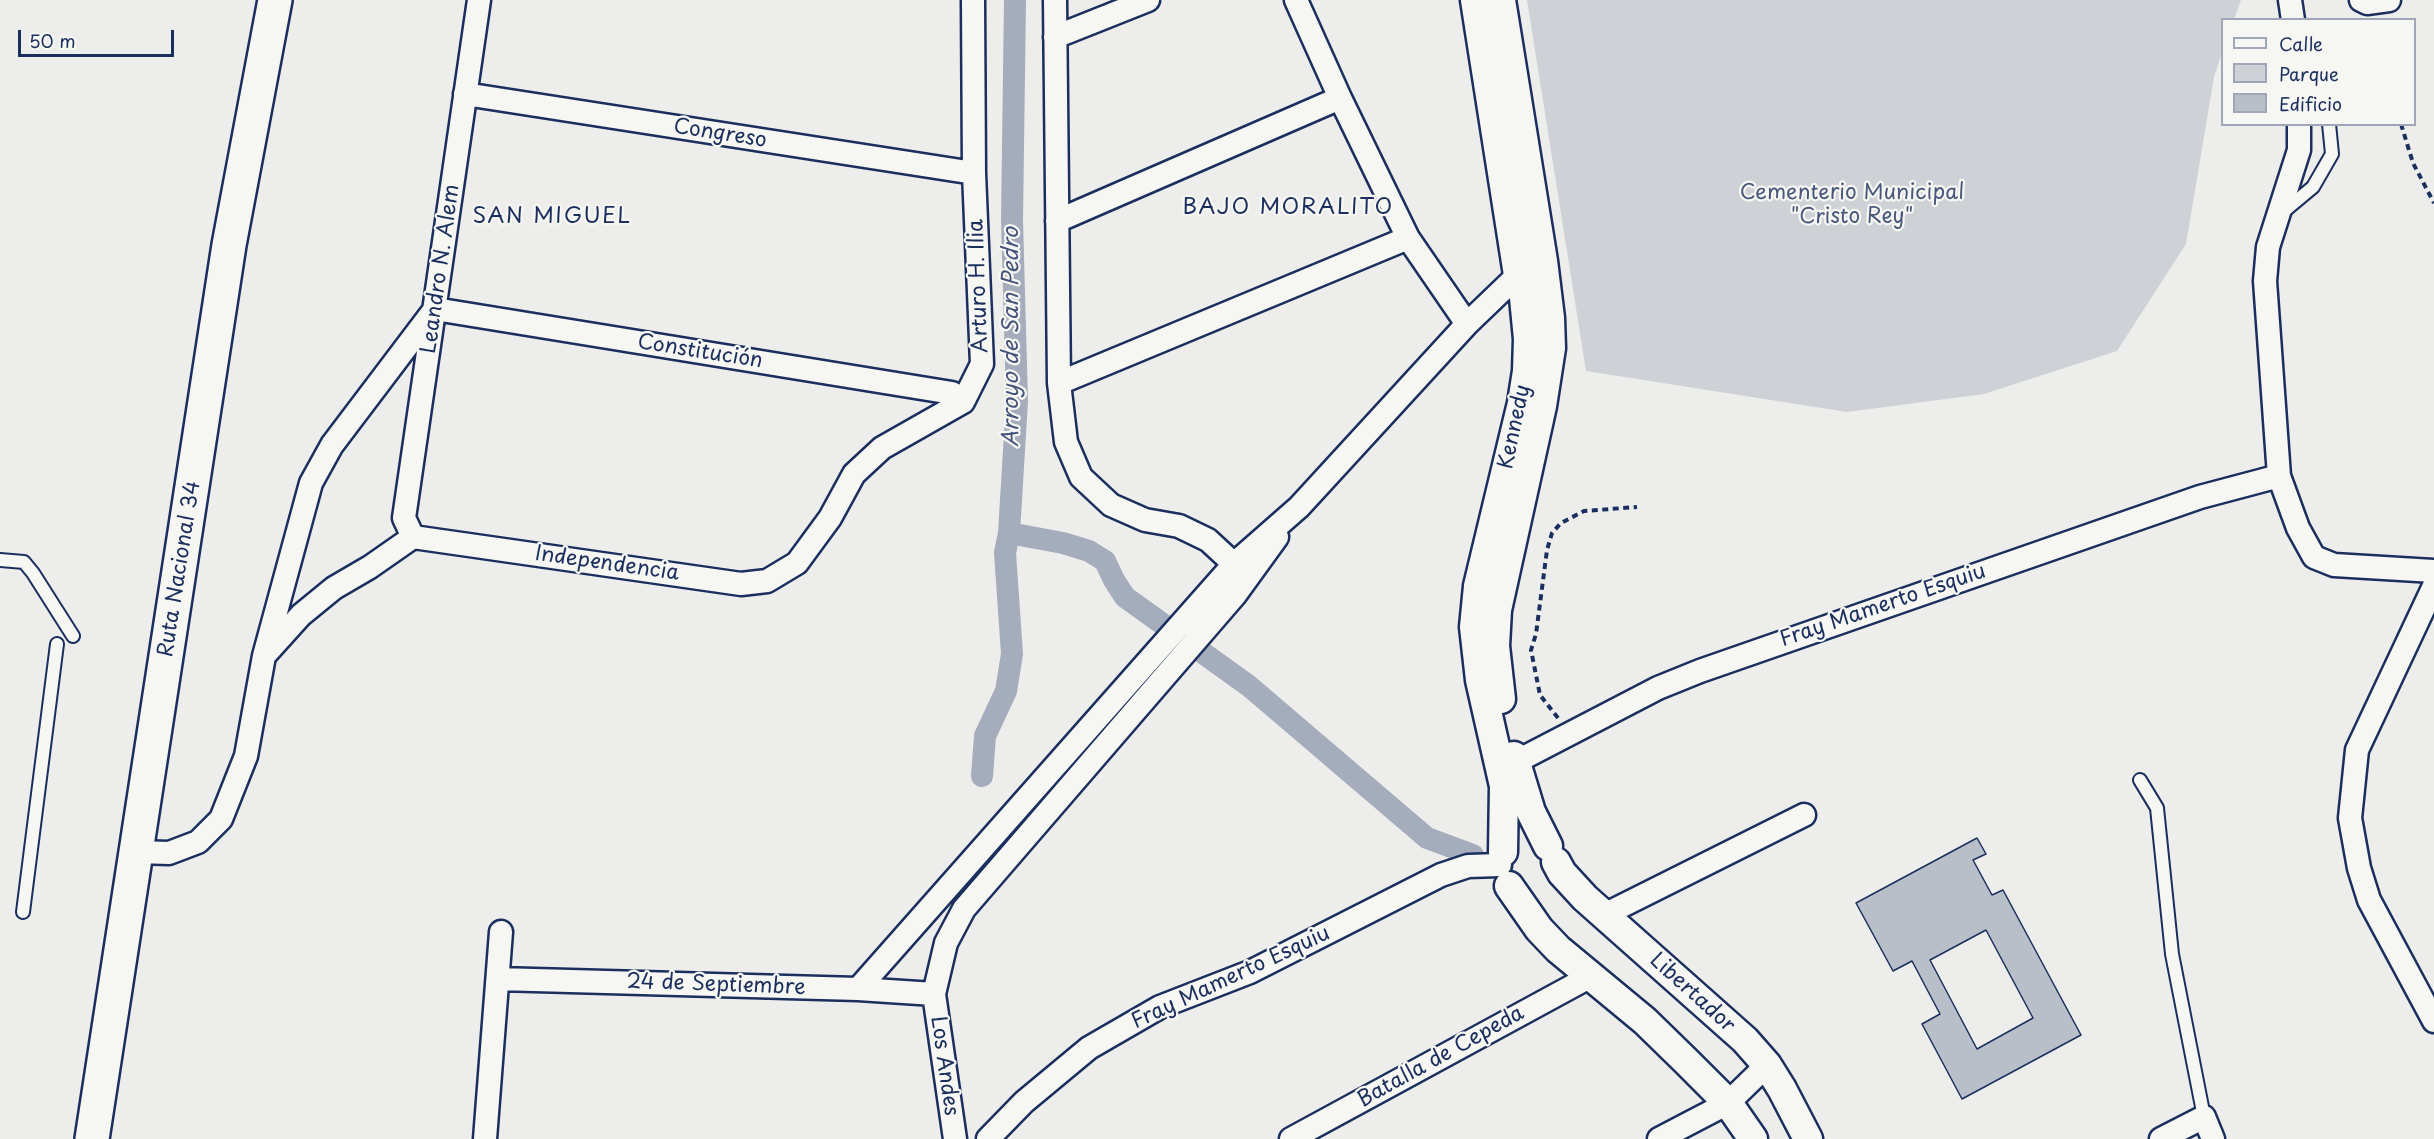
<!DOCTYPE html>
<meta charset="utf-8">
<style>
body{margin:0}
#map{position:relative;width:2434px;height:1139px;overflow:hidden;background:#edeeec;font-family:"Playpen Sans",sans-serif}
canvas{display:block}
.legend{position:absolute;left:2221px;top:18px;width:195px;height:108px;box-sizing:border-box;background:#f6f6f2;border:2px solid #9ea6b7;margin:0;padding:8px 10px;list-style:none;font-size:18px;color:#1b2f5e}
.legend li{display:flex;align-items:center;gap:12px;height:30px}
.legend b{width:30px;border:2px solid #9ea6b7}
.scale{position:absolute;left:18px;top:30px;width:156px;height:27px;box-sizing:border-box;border:3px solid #1b2f5e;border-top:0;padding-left:8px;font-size:18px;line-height:21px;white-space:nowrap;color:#1b2f5e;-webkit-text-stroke:4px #f6f6f2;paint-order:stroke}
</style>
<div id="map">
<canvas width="2434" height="1139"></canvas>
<ul class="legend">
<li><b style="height:8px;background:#f6f6f2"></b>Calle</li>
<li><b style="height:16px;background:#ced2d7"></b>Parque</li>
<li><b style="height:16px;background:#b9bfc8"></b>Edificio</li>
</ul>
<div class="scale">50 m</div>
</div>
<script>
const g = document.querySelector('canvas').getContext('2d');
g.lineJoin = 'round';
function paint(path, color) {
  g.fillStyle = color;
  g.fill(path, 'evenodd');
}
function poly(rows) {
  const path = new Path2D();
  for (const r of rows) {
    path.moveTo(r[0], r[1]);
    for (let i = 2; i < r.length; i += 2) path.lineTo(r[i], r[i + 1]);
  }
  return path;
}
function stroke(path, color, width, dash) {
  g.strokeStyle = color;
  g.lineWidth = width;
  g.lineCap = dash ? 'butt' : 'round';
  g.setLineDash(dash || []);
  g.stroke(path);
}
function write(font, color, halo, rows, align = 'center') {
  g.font = font + ' "Playpen Sans",sans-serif';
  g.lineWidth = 4.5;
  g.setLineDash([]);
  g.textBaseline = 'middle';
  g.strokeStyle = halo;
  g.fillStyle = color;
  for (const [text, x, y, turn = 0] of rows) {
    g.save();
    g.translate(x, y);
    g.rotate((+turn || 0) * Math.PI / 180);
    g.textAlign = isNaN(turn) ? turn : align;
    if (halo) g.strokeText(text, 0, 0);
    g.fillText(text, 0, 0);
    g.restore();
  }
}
paint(poly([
 [1527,0,2241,0,2234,19,2222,20,2222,53,2214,77,2186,244,2117,351,1984,394,1847,412,1586,371]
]), '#ced2d7');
stroke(poly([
 [1009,533,1063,543,1089,551,1105,561,1114,580,1125,597,1249,686,1427,838,1473,855],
 [982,776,985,736,1006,691,1012,654,1005,553,1009,533,1017,401,1012,220,1015,0]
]), '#a5acbc', 22);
const building = poly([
 [1977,838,1986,854,1973,860,1992,895,2003,890,2081,1035,1962,1099,1922,1024,1940,1014,1912,961,1893,971,1856,903,1977,838],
 [1986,930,2033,1018,1977,1049,1930,960,1986,930]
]);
paint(building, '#b9bfc8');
stroke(building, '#1b2f5e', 1.5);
const service = poly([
 [2283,212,2313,187,2332,154,2329,124],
 [0,560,24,562,33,573,73,636],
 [2140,780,2157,808,2172,954,2204,1117],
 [23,912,57,644]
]);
const minor = poly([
 [1055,0,1059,383,1066,442,1081,477,1111,505,1145,520,1179,526,1208,540,1234,564],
 [1296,0,1340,98,1408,238,1467,324],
 [2290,0,2293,20],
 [2361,0,2367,3,2389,0],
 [1055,37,1148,0],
 [465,94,974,173],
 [2299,124,2299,150,2268,247,2265,281,2279,476,2298,528,2314,557,2334,565,2434,571],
 [1057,221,1340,98],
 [1059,383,1408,238],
 [413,537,741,584,767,581,797,563,830,518,854,474,882,448,963,402,982,364,974,173,973,0],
 [413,537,404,518,479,0],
 [2434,586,2357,750,2350,818,2359,868,2369,900,2434,1021],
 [264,656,311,483,332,445,435,309,952,393,963,402],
 [1502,769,1658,688,1700,671,2200,497,2279,476],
 [136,852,169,853,198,842,221,819,246,756,264,656,301,615,334,588,370,567,413,537],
 [1604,915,1804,815],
 [498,979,858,989,934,994],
 [858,989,1234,564,1299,507,1467,324,1518,275,1531,267],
 [485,1139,501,932],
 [955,1139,934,994,946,943,964,909,1235,595,1277,537],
 [988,1139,1024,1102,1089,1048,1160,1007,1250,972,1441,875,1468,866,1500,865],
 [1291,1139,1591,976],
 [1659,1139,1728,1103,1767,1065],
 [2161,1139,2204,1117,2213,1139]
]);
const tertiary = poly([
 [1475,0,1518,275,1524,298,1528,339,1527,371,1522,403,1478,586,1474,627,1480,680,1504,786,1503,852],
 [1501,699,1495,646,1497,610,1542,406,1551,348,1550,318,1543,261,1501,0],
 [1514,756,1531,812,1548,846],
 [1556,862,1562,873,1585,898,1745,1040,1767,1065,1782,1089,1808,1139],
 [1509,886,1539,929,1558,949,1645,1021,1686,1061,1728,1103,1753,1139]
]);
const trunk = poly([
 [92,1139,229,245,275,0]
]);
stroke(service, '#1b2f5e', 16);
stroke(minor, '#1b2f5e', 27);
stroke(tertiary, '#1b2f5e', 33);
stroke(trunk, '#1b2f5e', 38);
stroke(poly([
 [2401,124,2413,163,2434,203],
 [1558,718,1540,695,1531,650,1536,634,1547,550,1552,533,1561,523,1584,511,1637,507]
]), '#1b2f5e', 4, [6, 4.5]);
stroke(service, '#f6f6f2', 12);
stroke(minor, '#f6f6f2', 22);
stroke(tertiary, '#f6f6f2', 28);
stroke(trunk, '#f6f6f2', 33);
write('21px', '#1b2f5e', '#f6f6f2', [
 ["Congreso",720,134,9],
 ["Leandro N. Alem",441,269,-82],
 ["Arturo H. Ilia",979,286,-92],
 ["Constitución",700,352,9],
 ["Kennedy",1515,427,-78],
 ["Independencia",607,564,8],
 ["Ruta Nacional 34",180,569,-81],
 ["Fray Mamerto Esquiu",1883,606,-19],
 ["Fray Mamerto Esquiu",1231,978,-25],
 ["24 de Septiembre",716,985,2],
 ["Libertador",1692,993,42],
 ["Batalla de Cepeda",1441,1057,-29],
 ["Los Andes",944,1066,82]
]);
write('21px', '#48587c', '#f6f6f2', [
 ["Cementerio Municipal",1852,193],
 ["\"Cristo Rey\"",1852,217]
]);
g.letterSpacing = '1.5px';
write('22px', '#1b2f5e', '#f6f6f2', [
 ["BAJO MORALITO",1288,208],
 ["SAN MIGUEL",552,217]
]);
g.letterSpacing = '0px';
write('italic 22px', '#44547a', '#f6f6f2', [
 ["Arroyo de San Pedro",1012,337,-90]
]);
</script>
